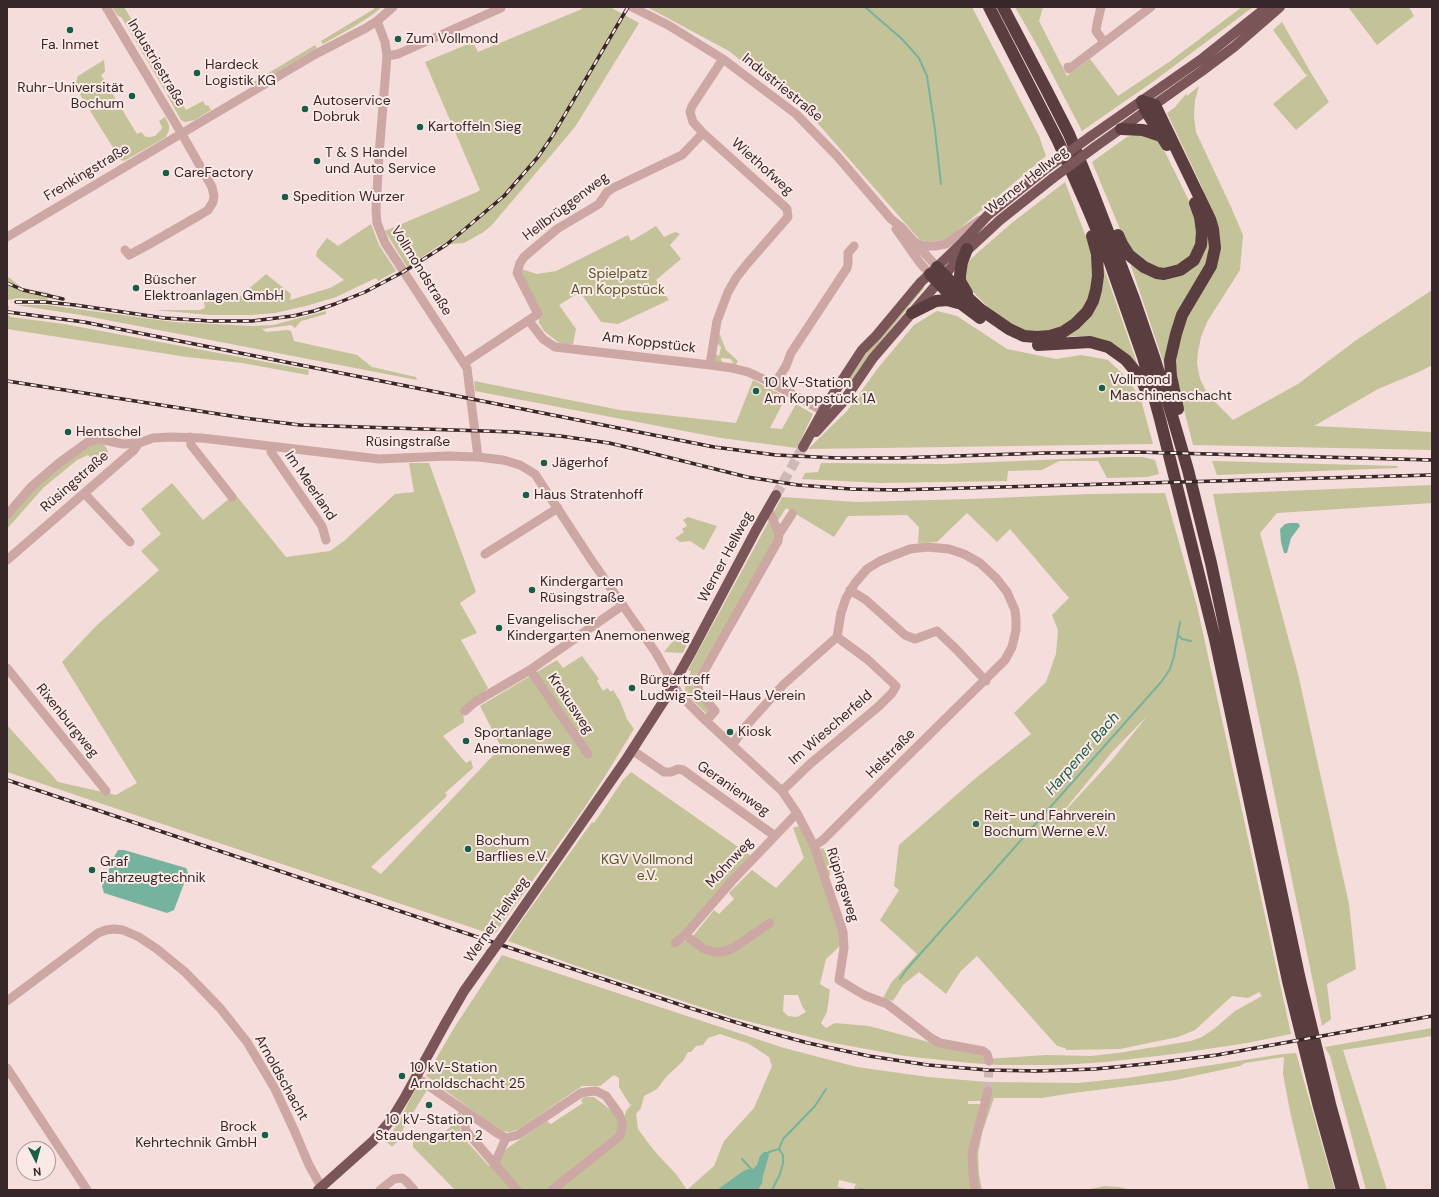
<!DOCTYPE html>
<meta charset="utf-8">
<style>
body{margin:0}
#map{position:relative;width:1439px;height:1197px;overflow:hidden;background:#f4ddda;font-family:"DM Sans",sans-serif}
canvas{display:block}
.frame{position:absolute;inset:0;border:8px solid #382728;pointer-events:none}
.north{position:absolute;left:16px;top:1141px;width:40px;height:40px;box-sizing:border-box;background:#fbe9e6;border:1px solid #ad9b9a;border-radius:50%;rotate:174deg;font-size:11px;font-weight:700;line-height:16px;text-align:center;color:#382728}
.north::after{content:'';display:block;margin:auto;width:14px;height:18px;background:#185d47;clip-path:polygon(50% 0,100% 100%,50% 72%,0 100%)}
</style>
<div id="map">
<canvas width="1439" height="1197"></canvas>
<div class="frame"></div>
<div class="north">N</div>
</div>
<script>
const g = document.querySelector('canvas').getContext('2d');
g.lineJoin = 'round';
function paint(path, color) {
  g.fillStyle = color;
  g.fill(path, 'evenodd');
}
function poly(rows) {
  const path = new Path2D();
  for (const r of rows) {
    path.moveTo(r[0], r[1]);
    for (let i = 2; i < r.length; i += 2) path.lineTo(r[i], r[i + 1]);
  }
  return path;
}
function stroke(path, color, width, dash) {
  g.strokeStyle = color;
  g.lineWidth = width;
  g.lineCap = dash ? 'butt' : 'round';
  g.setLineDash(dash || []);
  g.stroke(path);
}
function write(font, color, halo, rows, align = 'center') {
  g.font = font + ' "DM Sans",sans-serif';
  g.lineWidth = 4;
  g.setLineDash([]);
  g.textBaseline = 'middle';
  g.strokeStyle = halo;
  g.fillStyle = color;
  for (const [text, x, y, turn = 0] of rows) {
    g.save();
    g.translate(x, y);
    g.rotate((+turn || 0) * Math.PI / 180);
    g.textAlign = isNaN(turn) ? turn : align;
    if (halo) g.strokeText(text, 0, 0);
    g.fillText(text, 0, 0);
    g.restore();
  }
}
paint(poly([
 [112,7,124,7,186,110,203,101,206,106,208,105,211,110,195,120,185,122,181,120,167,95,169,93,167,90,165,91,122,18,117,15],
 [374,7,382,7,372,15,355,26,323,44,321,41,374,9],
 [582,7,610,7,639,23,575,127,491,226,482,233,464,243,440,245,407,267,385,231,477,192,480,190,425,62,473,42,478,52,582,9],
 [647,7,972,7,1039,136,1046,156,952,235,944,240,927,242,919,239,814,119,729,51],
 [1015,7,1043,7,1039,21,1067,76,1090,59,1118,96,1169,62,1242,7,1253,7,1154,81,1082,131,1038,47],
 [1348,7,1409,7,1414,16,1377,45],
 [1282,22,1311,73,1329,102,1296,130,1273,104,1309,74,1306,75,1273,30],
 [315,45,317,48,253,86,252,83],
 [104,60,105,72,101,75,137,134,141,132,146,137,150,137,155,136,161,130,162,127,159,121,165,117,169,125,169,130,166,137,124,161,117,159,117,154,76,88,78,87,76,82,78,76],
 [1199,86,1195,100,1194,116,1196,132,1231,207,1243,235,1240,270,1207,322,1201,337,1198,352,1197,363,1200,379,1206,391,1214,401,1233,420,1298,384,1355,341,1432,290,1432,365,1421,371,1378,389,1314,426,1432,432,1432,450,1193,445,1178,386,1176,364,1177,349,1181,328,1214,267,1202,187,1167,113,1175,107,1186,94,1187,96],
 [1140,134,1158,141,1162,146,1193,209,1200,239,1187,263,1164,271,1139,261,1125,241,1092,162,1127,137],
 [1065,182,1091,250,1093,262,1092,294,1078,317,1058,330,1033,333,1011,326,993,312,974,293,967,284,964,277,965,270,969,261,976,254,1013,222],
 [371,224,379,245,396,271,378,281,376,278,336,297,306,306,275,313,251,315,210,315,155,310,200,310,205,308,204,302,228,292,234,299,236,297,238,298,266,274,291,294,290,300,330,288,344,280,319,259,316,256,317,251,327,238,338,246],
 [656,226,664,237,675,232,680,234,670,245,681,259,656,280,669,300,618,324,601,322,580,292,559,305,576,329,573,344,563,344,558,342,544,331,539,323,539,318,520,274,521,269,537,274,556,271,628,235,631,241],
 [1207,233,1212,248,1167,373,1130,263,1180,276],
 [1101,262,1105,271,1139,369,1097,338,1077,336,1052,339,1079,327],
 [7,276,22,288,50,293,47,300,19,298,7,300],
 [921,285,924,288,885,336,852,382,848,380,879,335],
 [16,305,47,305,174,322,252,326,273,325,326,311,326,314,301,321,295,328,291,325,262,329,266,332,288,330,291,331,294,341,357,355,372,367,416,377,417,380,81,315],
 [7,306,9,306,8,314,11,317,64,324,309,370,308,375,242,363,187,357,7,329],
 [937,311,957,316,1007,349,1056,359,1081,355,1108,360,1128,379,1141,400,1153,444,808,449,847,411,878,368,914,325],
 [717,335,720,335,726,350,738,361,735,366,734,365,731,359,721,358,722,363,715,361,715,354,719,356,721,347,716,342],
 [753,380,786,397,770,428,782,429,796,404,813,414,797,448,721,438,475,391,474,381,620,410,736,423],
 [94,443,103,443,107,449,109,456,106,456,104,452,99,452,100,455,91,458,88,455,77,460,43,488,7,529,7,521,34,489,66,462],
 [1114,457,1143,457,1155,460,1159,474,1147,477,1107,478,1098,461,1059,461,1042,470,1008,471,1007,481,881,483,802,479,805,473,818,472,821,463,945,464],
 [1212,461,1398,466,1397,468,1217,475],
 [409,463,429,463,476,592,460,603,477,633,461,640,488,688,476,698,463,712,464,722,443,736,466,763,471,760,473,768,445,793,447,795,445,798,371,867,381,874,501,747,480,706,557,660,563,668,582,656,599,679,597,681,603,691,607,688,611,692,613,690,620,701,627,719,634,729,607,773,587,804,494,935,7,772,7,725,58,782,116,795,137,783,62,662,97,625,159,570,141,551,161,534,141,509,172,483,203,520,235,494,286,557,330,551,344,541,395,494,414,492],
 [1432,485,1432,503,1277,513,1260,533,1298,674,1349,904,1356,969,1327,984,1331,1019,1322,1026,1213,494],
 [1165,493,1197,606,1291,1034,1247,1043,1174,1054,1106,1062,1061,1065,999,1065,970,1063,905,1056,833,1043,731,1017,576,966,508,941,522,920,592,822,594,823,623,780,631,772,751,856,674,942,684,942,693,936,714,910,719,914,734,899,729,893,752,870,776,888,804,858,793,828,799,826,819,849,823,848,829,859,830,876,821,874,840,937,840,946,826,959,820,984,830,990,827,1012,821,1023,826,1028,835,1023,869,1026,936,1044,978,1053,986,1059,1046,1055,1091,1056,1118,1053,1191,1041,1202,1037,1214,1029,1235,1011,1262,996,1259,992,1248,998,1232,996,1195,1030,1178,1037,1120,1049,1067,1050,1065,1048,1057,1046,977,956,960,972,946,994,919,972,903,985,893,1001,883,998,891,983,917,954,880,920,899,890,894,886,899,845,977,777,1031,734,1014,713,1046,682,1056,654,1058,630,1052,615,1069,598,1010,529,997,542,967,513,937,542,918,543,919,527,907,515,848,516,834,537,786,508,777,522,782,525,777,538,693,681,693,689,711,711,708,715,686,694,685,688,691,671,688,670,782,497,857,502,970,499,1090,494],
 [1148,715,1112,760,1052,825,1112,752],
 [784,995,798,995,802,1006,806,1012,797,1017,788,1016,783,1011],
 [688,517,717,526,704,550,690,541,680,542,675,538,684,532,682,529,687,526,683,520],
 [682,630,691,635,683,653,664,652],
 [502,955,784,1048,857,1067,928,1077,987,1082,1078,1083,1127,1078,1283,1054,1296,1053,1335,1190,1309,1190,1291,1116,1283,1074,1284,1057,1245,1063,1240,1066,1175,1080,1073,1093,1041,1098,994,1098,982,1133,978,1154,979,1174,982,1190,977,1190,974,1162,978,1136,986,1109,990,1091,986,1091,984,1101,968,1101,968,1104,978,1104,981,1105,982,1107,975,1126,969,1158,969,1167,972,1190,853,1190,856,1184,839,1180,838,1187,851,1190,455,1190,413,1147,413,1142,417,1141,421,1135,425,1138,441,1136,458,1119,456,1115,459,1112,463,1116,460,1122,460,1130,468,1143,489,1166,509,1147,547,1121,551,1124,583,1103,581,1100,584,1097,594,1097,616,1114,623,1122,626,1111,632,1104,630,1105,619,1087,619,1078,614,1075,600,1086,582,1086,519,1129,510,1132,500,1131,426,1076,454,1028],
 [720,1034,747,1043,757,1049,769,1057,772,1066,754,1108,724,1141,714,1166,687,1190,676,1174,657,1154,646,1140,638,1129,636,1114,641,1108,644,1096,657,1089,666,1077,683,1061,688,1052,691,1052,696,1046,703,1045,708,1038],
 [1432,1028,1432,1036,1343,1050,1387,1190,1366,1190,1330,1056,1325,1047],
 [418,1084,427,1090,403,1129,403,1136,393,1146,391,1146,386,1141,398,1123],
 [1104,1186,1119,1187,1131,1190,1086,1190]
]), '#c4c298');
paint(poly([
 [1290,523,1298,523,1300,526,1291,538,1287,553,1284,553,1281,542,1280,529,1285,524],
 [118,850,124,850,186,868,188,873,174,910,167,913,104,893,102,886,115,855],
 [764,1152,768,1152,769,1155,763,1176,762,1183,758,1190,717,1190,742,1172,748,1169,752,1170,757,1165,760,1156]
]), '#76b39e');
stroke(poly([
 [865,7,902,39,919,58,927,76,935,130,941,184],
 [1178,635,1182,639,1191,641],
 [900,979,906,970,1162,681,1170,669,1174,656,1180,622],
 [779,1149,783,1139,815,1106,826,1089],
 [767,1154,769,1152,779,1149],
 [742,1159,753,1171],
 [860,1189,865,1190],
 [772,1190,780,1174,783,1163,783,1155,779,1149]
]), '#76b39e', 2);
stroke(poly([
 [988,1091,989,1061]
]), '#ceb9b6', 9, [9, 4.5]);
stroke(poly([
 [776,495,803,447]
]), '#ceb9b6', 10, [10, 5]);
stroke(poly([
 [106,7,183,136,212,187,214,196,213,202,208,210,200,215,146,246,129,255,125,250],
 [632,7,668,25,723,59,796,114,837,156,891,219,901,227,937,267],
 [1101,7,1097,24,1096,31,1104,42],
 [377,21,385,42,387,56,379,155,376,210,377,223,385,243,467,368,478,457],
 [387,56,398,54,501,8],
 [1068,67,1069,69,1151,7],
 [896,229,920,263,930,274],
 [7,237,314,55,366,28,377,21,393,7],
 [916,243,924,246,935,246,946,244,980,220],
 [529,321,543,339,555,347,710,365,732,368,748,372,770,382,823,411,829,416],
 [464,363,538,314,517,273,520,263,524,257,557,229,599,204,607,192,613,188,682,155,703,133],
 [710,365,717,321,728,292,736,278,747,264,788,217,787,209,783,205,703,133,693,122,690,112,692,106,723,59],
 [774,385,786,366,791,353,847,268,848,264,848,253,854,246],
 [190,437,191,445,232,497],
 [271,447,271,452,322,526,326,540],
 [84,493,130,542],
 [768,508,779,534],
 [7,515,31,487,59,463,88,442,99,439,123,444,139,443],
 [485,554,558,508],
 [7,560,134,450,139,443,153,438,171,437,202,438,379,459,448,456,478,457,503,460,520,465,535,474,592,561,656,653,679,694,706,721,782,791,797,813,814,846,843,932,844,948,839,980,864,995,887,1004,931,1038,940,1043,983,1051,987,1054,989,1061],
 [850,590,866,600,905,635,915,639,937,631,956,649,986,681],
 [7,668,106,791],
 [530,670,588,754],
 [465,711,475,702,530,670,623,605],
 [706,721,715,711,699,691,698,688,699,680,778,541,779,534,792,514],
 [732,745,746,726,784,684,837,637,867,659,896,686,892,693,879,706,810,764,782,791],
 [632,750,664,772,671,772,678,769,683,770,775,836],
 [814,846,823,840,861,802,1005,660,1012,647,1016,630,1016,620,1015,610,1007,592,996,578,980,563,964,554,949,549,927,547,910,549,892,556,880,561,867,569,855,583,846,598,841,613,837,637],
 [770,923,735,947,729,950,720,952,714,952,704,949,685,935,732,881,797,813],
 [675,943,685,935],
 [7,1001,98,933,106,930,114,929,123,930,139,937,157,949,185,972,220,1008,247,1042,275,1089,295,1132,309,1165,323,1190],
 [7,1068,87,1190],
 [416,1077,497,1133,506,1138,518,1135,581,1093,586,1092,596,1091,606,1096,619,1114,622,1122,622,1127,620,1136,552,1190],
 [470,1114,466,1121,465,1128,467,1132,517,1190],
 [494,1165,506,1138],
 [380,1190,394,1179,402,1178,406,1181,414,1190],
 [975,1190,973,1175,972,1153,988,1091]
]), '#cda7a4', 9);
stroke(poly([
 [1091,136,1203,58,1267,7],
 [1095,147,1202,71,1234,47,1280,7],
 [816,432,843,402,873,358,961,256,1000,220,1053,178],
 [803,447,828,402,862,350,876,336,921,282,963,242,988,215,1048,167],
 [502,938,627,758,665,699,692,651,756,530,776,495],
 [318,1190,373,1141,391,1120,405,1097,445,1024,464,991,491,953]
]), '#7b5658', 10);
stroke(poly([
 [989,7,1058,141,1088,209,1108,257,1143,357,1160,419,1215,639,1288,981,1319,1107,1342,1190],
 [1003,7,1046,89,1069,134,1092,190,1134,299,1155,360,1174,422,1188,470,1211,563,1300,980,1330,1104,1354,1190],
 [1142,101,1155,105,1210,219,1213,229,1215,248,1211,266,1182,315,1176,334,1170,360,1171,376,1178,409],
 [1142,101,1146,111,1167,145],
 [1121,129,1143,130,1161,136],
 [1118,235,1122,244,1129,255,1144,267,1157,273,1164,274,1180,270,1194,260,1201,245,1202,232,1200,217,1195,203],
 [937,267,954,285,980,309,1009,329,1024,336,1037,337,1050,336,1063,332,1075,324,1087,312,1093,301,1096,290,1098,276,1097,254,1092,236],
 [930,274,952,297,980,318],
 [967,293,960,281,960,275,962,262,967,249],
 [912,313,936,301,947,300,958,303],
 [1038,345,1090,342,1108,347,1126,360,1140,377,1146,390]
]), '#593d3f', 12);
const rail = poly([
 [7,283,23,290,63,299],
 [16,302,45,302,75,305,164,318,211,321,252,321,293,316,314,311,335,304,365,292,403,272,446,245,504,196,538,157,553,135,628,7],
 [8,312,84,322,139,333,714,447,776,455,837,458,896,458,1045,453,1135,452,1432,460],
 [7,381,244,418,300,425,515,432,560,436,609,443,639,450,747,477,798,485,851,489,894,490,1432,475],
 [7,780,690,1008,764,1031,808,1043,869,1056,928,1065,988,1070,1037,1071,1095,1069,1155,1063,1217,1055,1432,1016]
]);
stroke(rail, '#382728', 3.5);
stroke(rail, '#fbe9e6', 2, [6]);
stroke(poly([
 [1048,167,1091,136],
 [1053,178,1095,147],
 [491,953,502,938]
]), '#7b5658', 10);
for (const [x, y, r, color] of [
 [70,30,4,"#185d47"],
 [398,39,4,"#185d47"],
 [197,73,4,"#185d47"],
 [132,96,4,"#185d47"],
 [305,109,4,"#185d47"],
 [420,127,4,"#185d47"],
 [317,161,4,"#185d47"],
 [166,173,4,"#185d47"],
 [285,197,4,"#185d47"],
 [136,288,4,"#185d47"],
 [1102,388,4,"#185d47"],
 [756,391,4,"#185d47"],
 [68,432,4,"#185d47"],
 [544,463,4,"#185d47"],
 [526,495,4,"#185d47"],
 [532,590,4,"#185d47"],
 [499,628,4,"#185d47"],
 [632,688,4,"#185d47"],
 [730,732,4,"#185d47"],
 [466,741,4,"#185d47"],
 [976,824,4,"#185d47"],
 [468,849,4,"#185d47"],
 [92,870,4,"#185d47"],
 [402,1076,4,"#185d47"],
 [429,1105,4,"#185d47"],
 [265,1135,4,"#185d47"]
]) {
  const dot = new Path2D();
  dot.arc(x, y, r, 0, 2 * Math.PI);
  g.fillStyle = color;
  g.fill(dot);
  stroke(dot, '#fbe9e6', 1.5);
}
write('14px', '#382728', '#fbe9e6', [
 ["Zum Vollmond",406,39],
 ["Fa. Inmet",70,45,"center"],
 ["Hardeck",205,65],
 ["Logistik KG",205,81],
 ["Ruhr-Universität",124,88,"right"],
 ["Bochum",124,104,"right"],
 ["Autoservice",313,101],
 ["Dobruk",313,117],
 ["Kartoffeln Sieg",428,127],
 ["T & S Handel",325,153],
 ["und Auto Service",325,169],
 ["CareFactory",174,173],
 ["Spedition Wurzer",293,197],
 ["Büscher",144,280],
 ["Elektroanlagen GmbH",144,296],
 ["Vollmond",1110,380],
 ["Maschinenschacht",1110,396],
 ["10 kV-Station",764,383],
 ["Am Koppstück 1A",764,399],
 ["Hentschel",76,432],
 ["Jägerhof",552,463],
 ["Haus Stratenhoff",534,495],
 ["Kindergarten",540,582],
 ["Rüsingstraße",540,598],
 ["Evangelischer",507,620],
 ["Kindergarten Anemonenweg",507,636],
 ["Bürgertreff",640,680],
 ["Ludwig-Steil-Haus Verein",640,696],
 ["Kiosk",738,732],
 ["Sportanlage",474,733],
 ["Anemonenweg",474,749],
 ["Reit- und Fahrverein",984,816],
 ["Bochum Werne e.V.",984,832],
 ["Bochum",476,841],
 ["Barflies e.V.",476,857],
 ["Graf",100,862],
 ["Fahrzeugtechnik",100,878],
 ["10 kV-Station",410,1068],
 ["Arnoldschacht 25",410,1084],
 ["10 kV-Station",429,1120,"center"],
 ["Staudengarten 2",429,1136,"center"],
 ["Brock",257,1127,"right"],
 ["Kehrtechnik GmbH",257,1143,"right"]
], 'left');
write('14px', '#382728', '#fbe9e6', [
 ["Industriestraße",156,63,59],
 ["Industriestraße",782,88,39],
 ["Wiethofweg",762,167,42],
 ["Frenkingstraße",87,173,-31],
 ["Werner Hellweg",1027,181,-38],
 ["Hellbrüggenweg",566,207,-37],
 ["Vollmondstraße",421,271,58],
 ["Am Koppstück",649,343,7],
 ["Rüsingstraße",408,442],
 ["Rüsingstraße",75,482,-41],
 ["Im Meerland",310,486,56],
 ["Werner Hellweg",726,557,-62],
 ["Krokusweg",570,704,56],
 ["Rixenburgweg",67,721,51],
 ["Im Wiescherfeld",831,728,-41],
 ["Helstraße",891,754,-45],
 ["Geranienweg",733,789,35],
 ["Mohnweg",730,863,-47],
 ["Rüpingsweg",842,885,72],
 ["Werner Hellweg",497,920,-55],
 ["Arnoldschacht",281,1078,61]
]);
write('14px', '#585728', '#fbe9e6', [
 ["Spielpatz",618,274],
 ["Am Koppstück",618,290],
 ["KGV Vollmond",647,860],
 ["e.V.",647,876]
]);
write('italic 15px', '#185d47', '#fbe9e6', [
 ["Harpener Bach",1083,754,-49]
]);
</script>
